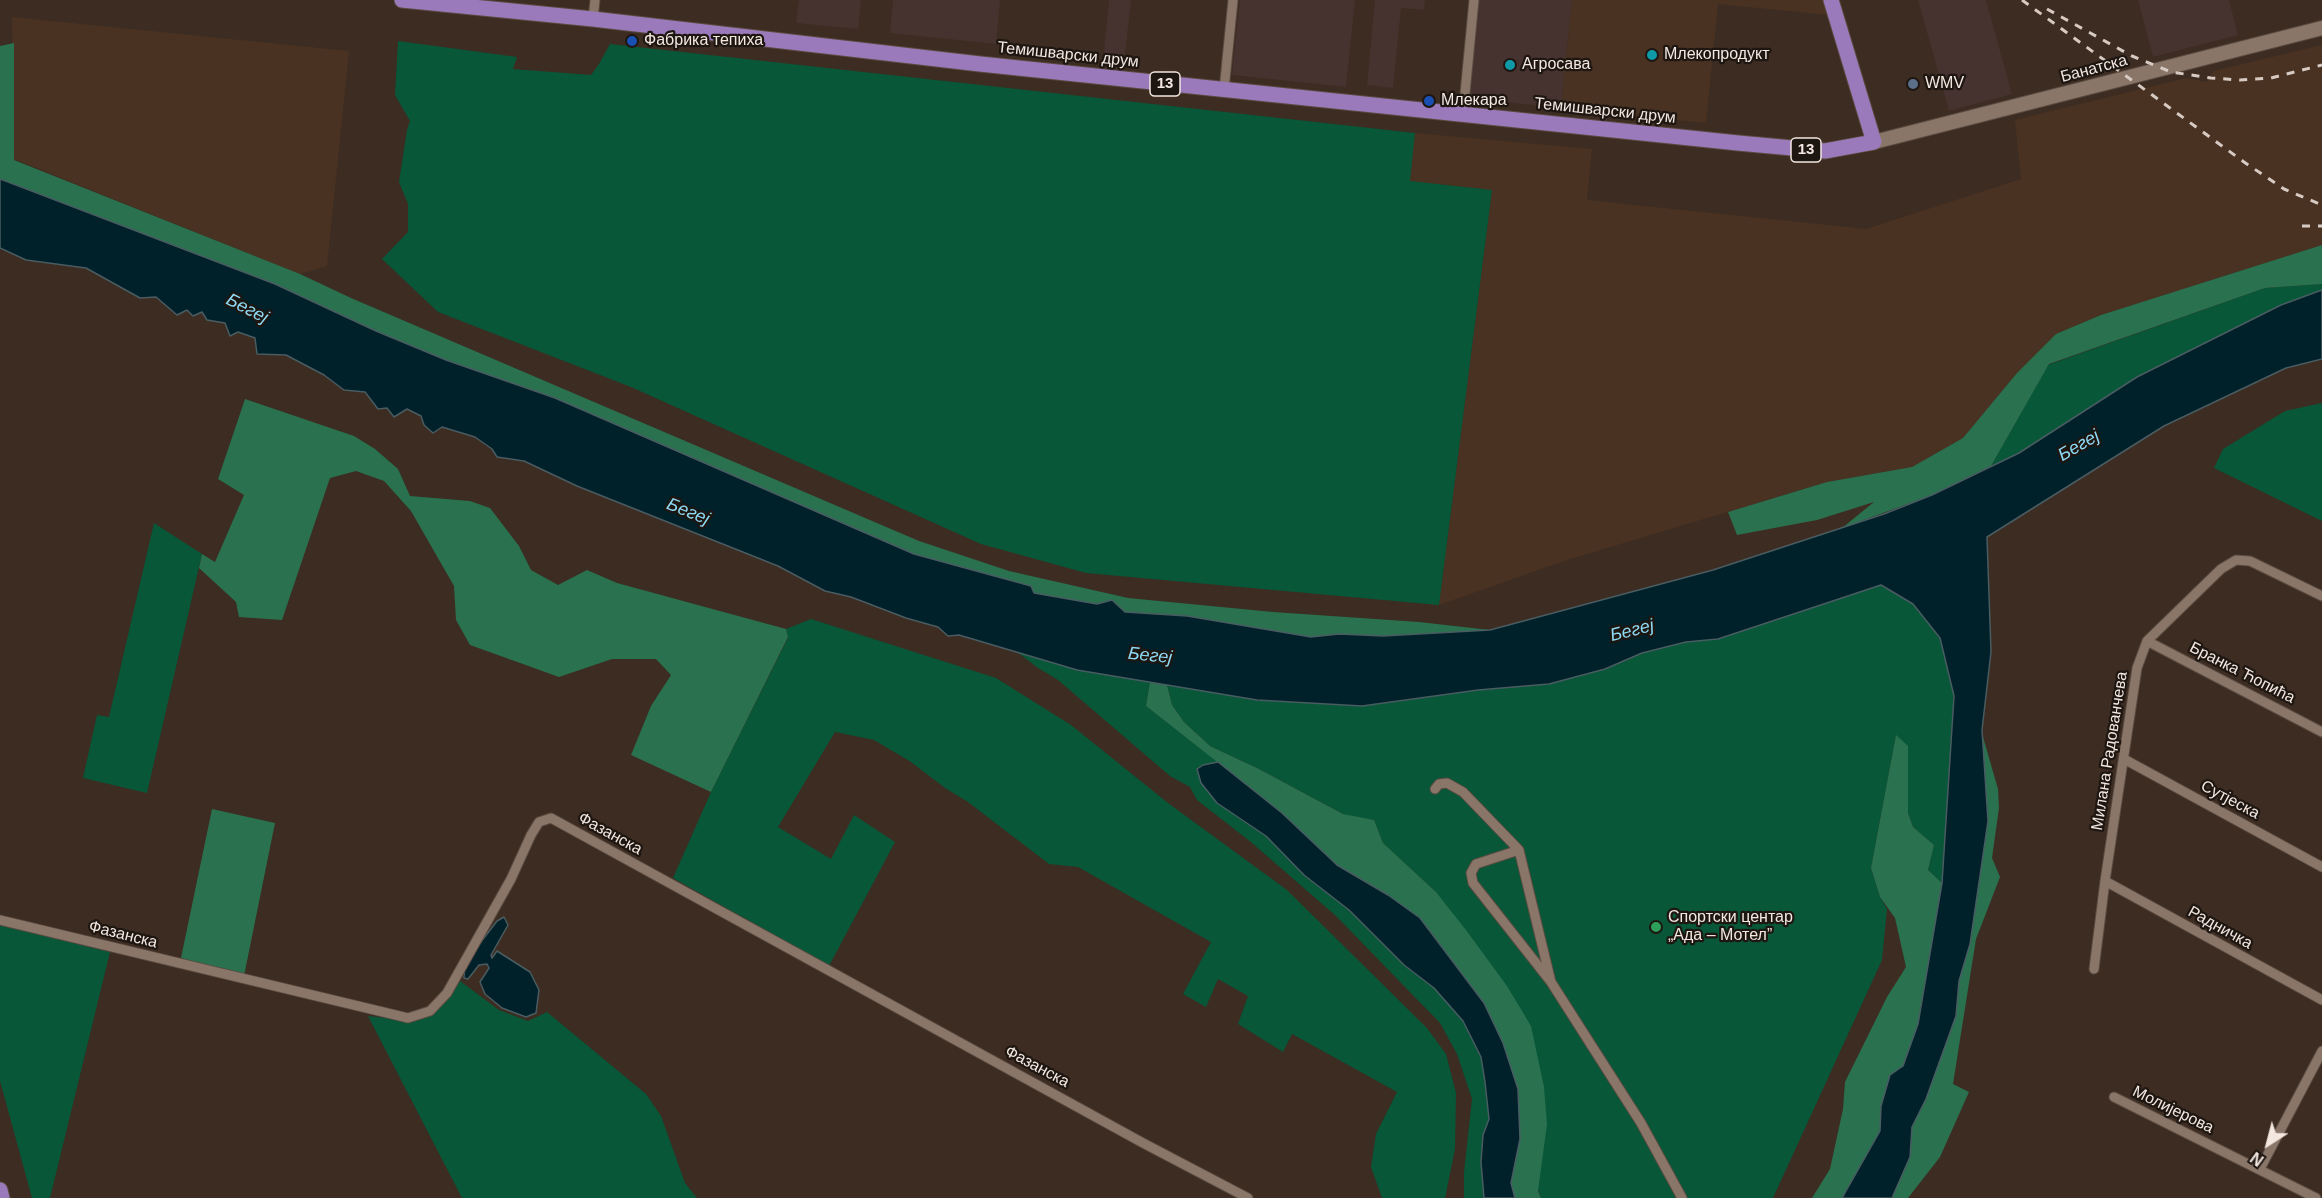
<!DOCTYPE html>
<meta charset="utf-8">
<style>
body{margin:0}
#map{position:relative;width:2322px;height:1198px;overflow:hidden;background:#3d2c21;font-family:Helvetica,sans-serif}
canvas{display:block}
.north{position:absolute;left:2238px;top:1114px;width:60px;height:60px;-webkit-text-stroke:4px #1e1611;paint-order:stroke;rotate:216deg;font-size:16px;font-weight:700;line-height:24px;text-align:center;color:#f3e7e0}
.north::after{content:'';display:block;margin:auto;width:21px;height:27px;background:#f3e7e0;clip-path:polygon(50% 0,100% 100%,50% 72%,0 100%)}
</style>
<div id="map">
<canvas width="2322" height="1198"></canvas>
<div class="north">N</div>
</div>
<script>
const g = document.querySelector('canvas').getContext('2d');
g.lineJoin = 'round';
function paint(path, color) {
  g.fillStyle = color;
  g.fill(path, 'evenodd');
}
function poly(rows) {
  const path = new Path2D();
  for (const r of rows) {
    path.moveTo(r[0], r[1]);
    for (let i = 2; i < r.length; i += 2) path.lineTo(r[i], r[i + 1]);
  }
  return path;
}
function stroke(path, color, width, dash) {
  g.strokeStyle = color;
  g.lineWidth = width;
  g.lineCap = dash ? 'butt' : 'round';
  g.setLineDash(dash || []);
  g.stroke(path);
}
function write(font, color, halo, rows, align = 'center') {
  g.font = font + ' Helvetica,sans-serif';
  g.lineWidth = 4.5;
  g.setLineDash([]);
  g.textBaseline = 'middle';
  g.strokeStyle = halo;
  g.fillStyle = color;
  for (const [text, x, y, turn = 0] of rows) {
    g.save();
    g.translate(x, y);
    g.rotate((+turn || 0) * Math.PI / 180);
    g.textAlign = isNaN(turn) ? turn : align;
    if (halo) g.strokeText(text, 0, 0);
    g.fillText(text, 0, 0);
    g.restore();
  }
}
paint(poly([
 [799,0,861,0,858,29,796,23],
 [893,0,1000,0,996,44,890,33],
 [1109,0,1131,0,1124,64,1103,62],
 [1240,0,1355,0,1346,87,1232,75],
 [1375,0,1425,0,1424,10,1401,8,1393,88,1367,85],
 [1478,0,1572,0,1561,108,1468,98],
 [1918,0,1986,0,2012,94,1949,111],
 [2138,0,2229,0,2238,35,2153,57]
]), '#46322f');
paint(poly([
 [1572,0,1825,0,1829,15,1718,4,1706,123,1561,108],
 [12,17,349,51,327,266,300,274,14,159],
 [2322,45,2322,245,2101,315,2056,334,2017,373,1963,438,1912,467,1827,482,1564,561,1439,605,1492,190,1409,181,1415,133,1592,149,1587,200,1866,229,2021,179,2015,120,2186,78,2207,82,2213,71]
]), '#4a3223');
paint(poly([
 [398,41,517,57,513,69,591,75,599,64,610,44,1415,133,1410,181,1492,190,1439,605,1086,573,981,544,631,387,438,312,382,259,408,232,408,204,399,182,407,130,410,121,395,95],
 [2322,284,2322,290,2281,305,2137,377,2019,453,1991,466,2048,365,2265,288],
 [2322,403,2322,521,2214,468,2223,449,2285,411],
 [154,523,202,554,147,793,83,778,97,715,109,717],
 [1881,585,1913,604,1940,639,1954,696,1942,883,1928,870,1934,845,1913,827,1908,813,1907,792,1896,735,1871,868,1880,897,1887,909,1882,960,1773,1198,1541,1198,1436,892,1383,843,1374,820,1347,816,1259,769,1210,746,1184,722,1172,705,1167,685,1257,700,1362,706,1478,690,1549,684,1605,669,1642,653,1686,642,1718,639],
 [811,619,996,678,1071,725,1168,803,1287,890,1427,1028,1446,1054,1456,1093,1455,1149,1445,1198,1382,1198,1371,1167,1376,1134,1397,1092,1292,1034,1283,1052,1238,1024,1248,996,1218,979,1206,1007,1183,994,1211,942,1078,867,1049,864,968,802,945,788,911,762,874,740,835,732,778,827,831,859,854,815,895,842,829,966,673,878,711,792,788,638,786,629],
 [1017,652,1078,670,1150,682,1146,706,1218,762,1203,765,1217,803,1266,836,1304,875,1349,910,1404,965,1434,988,1463,1021,1481,1057,1485,1082,1489,1119,1483,1135,1481,1162,1484,1198,1464,1198,1464,1172,1472,1099,1457,1054,1440,1023,1336,916,1252,843,1197,800,1190,787,1170,776,1058,680,1038,668],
 [0,925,110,952,50,1198,32,1198,0,1081],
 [460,981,499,1010,528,1021,547,1012,646,1094,661,1116,685,1183,697,1198,462,1198,368,1016,415,1021,432,1012]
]), '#075738');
paint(poly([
 [14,43,14,160,300,274,351,298,919,541,1009,571,1128,598,1273,612,1419,622,1490,630,1383,636,1339,634,1311,637,1187,616,1125,612,1112,600,1097,604,1034,593,1031,586,914,554,555,398,446,360,376,331,275,284,0,179,0,46],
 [2322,245,2322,284,2265,288,2049,364,1991,466,1932,495,1842,528,1874,502,1817,520,1737,535,1728,512,1827,482,1912,467,1963,438,2017,373,2056,334,2101,315],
 [245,399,354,436,375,449,398,469,410,496,470,501,490,508,519,546,531,570,558,585,587,570,617,583,786,629,788,637,711,792,631,755,651,706,671,675,656,659,612,659,559,677,470,645,456,620,454,586,411,511,384,481,356,471,330,478,282,620,239,617,236,602,199,568,202,554,215,562,244,495,218,479],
 [1150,682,1167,685,1172,705,1184,722,1210,746,1259,769,1343,814,1374,820,1383,843,1436,892,1466,930,1507,986,1531,1026,1544,1087,1547,1124,1538,1191,1541,1198,1515,1198,1511,1183,1520,1139,1420,918,1388,895,1337,865,1282,813,1146,706],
 [1981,730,1998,789,1999,808,1992,858,2000,877,1976,939,1953,1084,1969,1092,1940,1157,1908,1198,1892,1198,1910,1157,1912,1127,1956,1016,1959,981,1970,944,1988,821],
 [1896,735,1908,746,1908,813,1913,827,1934,845,1928,870,1942,883,1918,1024,1903,1066,1881,1106,1880,1131,1842,1198,1812,1198,1830,1169,1843,1109,1845,1082,1887,997,1906,967,1895,918,1880,897,1871,868],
 [212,809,275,823,244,976,181,958]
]), '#29714f');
const water = poly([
 [0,179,275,284,376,331,446,360,555,398,914,554,1031,586,1034,593,1097,604,1112,600,1125,612,1187,616,1311,637,1339,634,1383,636,1490,630,1713,570,1884,514,1932,495,2019,453,2137,377,2281,305,2322,290,2322,359,2286,368,2164,426,1987,537,1991,652,1982,730,1988,821,1970,944,1959,981,1956,1016,1926,1099,1912,1127,1910,1157,1892,1198,1842,1198,1880,1131,1881,1106,1890,1075,1903,1066,1918,1024,1942,883,1954,696,1940,638,1913,604,1881,585,1718,639,1686,642,1642,653,1605,669,1549,684,1478,690,1362,706,1257,700,1077,670,959,635,948,636,938,627,906,618,851,597,825,591,778,566,577,486,524,461,497,457,492,449,475,437,442,427,433,433,424,425,421,416,407,409,394,417,387,408,378,409,365,392,344,390,324,375,286,355,257,354,255,338,238,332,230,336,225,323,207,320,202,312,193,316,187,310,177,315,156,297,140,298,86,268,26,260,0,248,0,179],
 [1218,762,1282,813,1337,865,1388,895,1420,918,1484,1003,1503,1043,1518,1089,1520,1139,1511,1183,1515,1198,1484,1198,1481,1162,1483,1135,1489,1119,1485,1082,1481,1057,1463,1021,1434,988,1404,965,1349,910,1304,875,1266,836,1217,803,1201,783,1197,769,1203,765,1218,762],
 [504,917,508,925,491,955,492,958,497,951,530,972,539,990,536,1013,526,1017,502,1008,485,994,480,982,489,968,487,964,479,965,468,979,464,978,465,963,497,921,504,917]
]);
paint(water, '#00202a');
stroke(water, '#495c61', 1.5);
const minor = poly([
 [593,19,595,0],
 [1224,90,1233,0],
 [1463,114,1474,0],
 [2147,641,2322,732],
 [2124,759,2322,867],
 [1435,789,1439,784,1447,783,1463,792,1519,850],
 [2105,881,2322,1000],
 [0,920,408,1018,430,1011,447,993,511,879,531,835,539,822,551,818,1143,1143,1248,1198],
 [2094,969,2105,881,2137,668,2147,641,2221,569,2236,560,2250,561,2322,596],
 [1551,982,1519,850,1476,864,1471,873,1473,883,1551,982,1641,1123,1682,1198],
 [2114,1097,2316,1198],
 [2260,1169,2322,1051]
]);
const secondary = poly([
 [1874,142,2322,28]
]);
const primary = poly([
 [402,0,593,19,980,64,1738,143,1825,151,1874,142,1831,0],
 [0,1190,2,1198]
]);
stroke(minor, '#5a4b41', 11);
stroke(secondary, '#5a4b41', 16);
stroke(primary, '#5a4b41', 17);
stroke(minor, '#8a7669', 9);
stroke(secondary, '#8a7669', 14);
stroke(primary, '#9b7abc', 15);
stroke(poly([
 [2022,0,2244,162,2284,189,2322,205],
 [2047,9,2132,56,2171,72,2211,78,2240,80,2271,78,2322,65],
 [2302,226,2322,226]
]), '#d6cac2', 3, [8, 8]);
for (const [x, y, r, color] of [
 [632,41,6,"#1a4fb4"],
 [1652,55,6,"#0f9aa8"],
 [1510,65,6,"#0f9aa8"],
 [1913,84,6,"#5c6f8a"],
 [1429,101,6,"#1a4fb4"],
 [1656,927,6,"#2e9e5b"]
]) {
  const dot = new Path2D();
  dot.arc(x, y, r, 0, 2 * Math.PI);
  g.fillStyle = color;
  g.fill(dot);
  stroke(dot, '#1e1611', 2);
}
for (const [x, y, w] of [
 [1165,84,30],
 [1806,150,30]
]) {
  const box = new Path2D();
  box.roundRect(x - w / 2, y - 12, w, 24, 4.5);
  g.fillStyle = '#1e1611';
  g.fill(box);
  stroke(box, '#f3e7e0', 1.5);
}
write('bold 15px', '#f3e7e0', null, [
 ["13",1165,84],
 ["13",1806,150]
]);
write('16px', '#f3e7e0', '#1e1611', [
 ["Фабрика тепиха",644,41],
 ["Млекопродукт",1664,55],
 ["Агросава",1522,65],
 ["WMV",1925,84],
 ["Млекара",1441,101],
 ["Спортски центар",1668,918],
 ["„Ада – Мотел”",1668,936]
], 'left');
write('16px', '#f3e7e0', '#1e1611', [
 ["Темишварски друм",1068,55,6],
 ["Банатска",2094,69,-15],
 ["Темишварски друм",1605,111,6],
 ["Бранка Ћопића",2242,673,27],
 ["Милана Радованчева",2110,751,-81],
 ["Сутјеска",2230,800,28],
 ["Фазанска",610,834,29],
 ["Радничка",2220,928,29],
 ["Фазанска",123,935,14],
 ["Фазанска",1037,1067,28],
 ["Молијерова",2173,1110,26]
]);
write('italic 18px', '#8ddbf6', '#1e1611', [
 ["Бегеј",247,309,27],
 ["Бегеј",2079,446,-30],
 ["Бегеј",688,512,22],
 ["Бегеј",1632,631,-14],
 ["Бегеј",1150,656,6]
]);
</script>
